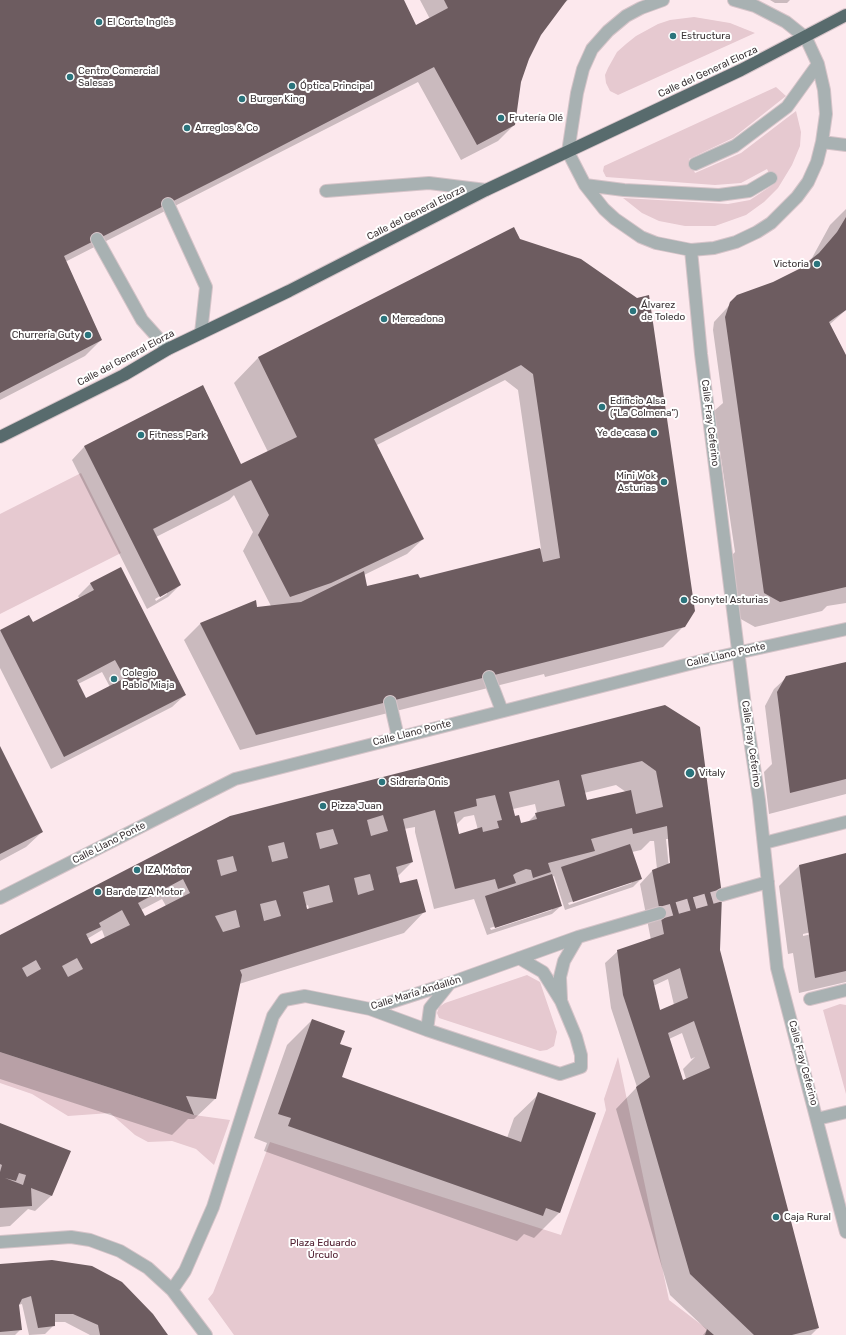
<!DOCTYPE html>
<meta charset="utf-8">
<style>
body{margin:0}
canvas{display:block;background:#fce8ed}
</style>
<canvas width="846" height="1335"></canvas>
<script>
const g = document.querySelector('canvas').getContext('2d');
g.lineJoin = 'round';
function paint(path, color) {
  g.fillStyle = color;
  g.fill(path, 'evenodd');
}
function poly(rows) {
  const path = new Path2D();
  for (const r of rows) {
    path.moveTo(r[0], r[1]);
    for (let i = 2; i < r.length; i += 2) path.lineTo(r[i], r[i + 1]);
  }
  return path;
}
function stroke(path, color, width, dash) {
  g.strokeStyle = color;
  g.lineWidth = width;
  g.lineCap = dash ? 'butt' : 'round';
  g.setLineDash(dash || []);
  g.stroke(path);
}
function write(font, color, halo, rows, align = 'center') {
  g.font = font + ' Rubik,sans-serif';
  g.lineWidth = 4;
  g.setLineDash([]);
  g.textBaseline = 'middle';
  g.strokeStyle = halo;
  g.fillStyle = color;
  for (const [text, x, y, turn = 0] of rows) {
    g.save();
    g.translate(x, y);
    g.rotate((+turn || 0) * Math.PI / 180);
    g.textAlign = isNaN(turn) ? turn : align;
    if (halo) g.strokeText(text, 0, 0);
    g.fillText(text, 0, 0);
    g.restore();
  }
}
paint(poly([
 [694,17,730,23,755,33,618,95,610,91,606,83,605,75,608,68,617,52,626,44,636,36,658,24,670,20],
 [776,87,786,96,733,138,689,159,695,173,741,153,796,111,801,132,800,146,792,165,778,188,764,202,746,215,715,226,685,226,659,221,642,213,623,198,728,204,750,200,774,184,767,169,741,183,715,185,606,177,603,171,604,166],
 [81,473,121,553,0,614,0,514],
 [527,975,540,982,557,1032,554,1046,547,1050,540,1051,439,1018,437,1013,439,1007,445,1003],
 [840,1004,846,1005,846,1094,823,1010],
 [0,1052,194,1115,230,1120,214,1165,196,1149,172,1141,148,1142,135,1135,110,1113,68,1116,32,1094,0,1083],
 [618,1057,669,1300,707,1329,705,1335,234,1335,208,1299,213,1293,226,1260,270,1142,561,1235,606,1110,604,1099]
]), '#e6c9d0');
paint(poly([
 [0,0,403,0,416,26,430,19,420,0,568,0,560,7,540,34,528,59,520,82,514,125,498,141,461,160,418,82,65,262,101,340,85,356,0,400],
 [770,0,790,0,787,3,775,3],
 [846,209,846,310,829,325,846,357,846,603,827,606,822,611,755,627,739,618,731,556,735,552,714,411,723,403,713,330,714,322,738,296,773,283,800,270,812,258,830,225],
 [514,229,684,626,663,647,545,677,544,674,240,750,184,640,200,624,255,602,256,608,271,606,243,551,253,532,234,495,229,500,156,537,180,585,168,597,147,609,72,460,84,447,107,436,240,465,268,452,234,383,258,358],
 [505,380,518,390,541,549,419,579,367,587,364,575,407,554,423,539,377,445],
 [167,592,167,594,156,601,155,599],
 [91,583,185,695,172,707,51,769,0,668,0,631,29,616,32,623,80,599,78,596],
 [102,672,110,687,86,699,78,684],
 [846,663,846,794,769,814,764,772,772,764,765,706,774,689,787,677],
 [665,706,719,950,818,1328,811,1335,703,1335,707,1330,670,1295,616,1109,637,1087,611,1008,605,963,618,951,651,940,640,884,652,871,657,869,654,841,650,841,641,850,632,852,641,879,633,887,565,910,554,876,552,877,561,906,552,914,487,935,474,899,434,909,415,832,415,827,404,829,412,862,397,877,399,884,424,912,404,933,239,984,215,1099,194,1119,188,1119,172,1135,0,1079,0,936,230,817],
 [616,785,626,792,586,802,584,793],
 [535,804,537,813,527,823,520,824,515,817,513,809],
 [474,815,478,830,458,835,456,825,464,817],
 [666,839,668,839,671,868,669,868],
 [632,881,632,883,569,905,568,903],
 [162,899,166,906,145,917,141,910],
 [308,905,309,909,307,910,306,906],
 [552,908,552,910,491,930,490,928],
 [102,930,105,938,90,945,87,939],
 [668,979,674,1005,660,1011,653,986],
 [682,1033,691,1059,695,1057,683,1069,686,1079,683,1081,669,1039],
 [0,747,42,832,26,847,0,861],
 [846,854,846,924,803,934,803,936,846,926,846,982,799,993,793,953,788,954,779,886,799,866],
 [312,1020,339,1044,341,1078,507,1138,514,1118,539,1094,595,1114,559,1213,534,1238,524,1234,517,1241,264,1151,267,1143,254,1138,287,1045],
 [0,1125,69,1151,51,1196,35,1211,28,1209,10,1226,0,1227],
 [0,1265,167,1335,90,1335,65,1322,54,1322,54,1325,45,1334,29,1335,22,1304,18,1305,21,1329,15,1335,0,1335]
]), '#0003');
paint(poly([
 [0,0,404,0,416,25,448,8,444,0,567,0,541,35,529,59,521,82,515,125,477,145,434,67,231,172,64,256,102,340,0,393],
 [846,217,846,310,829,322,846,355,846,587,780,602,764,593,725,317,730,302,737,295,773,282,799,269,819,253,837,232],
 [514,227,520,239,581,259,637,298,649,295,695,611,685,627,256,735,200,623,256,600,257,607,301,602,364,571,367,586,418,574,420,578,540,548,543,562,560,558,533,374,521,365,374,439,424,539,331,583,290,597,258,535,269,515,251,480,153,529,181,585,160,597,84,446,203,385,241,464,297,437,258,357],
 [121,567,186,695,64,757,0,630,29,615,33,622,94,590,90,583],
 [115,660,125,678,86,698,77,680],
 [846,662,846,779,790,793,777,692,786,676],
 [665,705,700,727,722,895,720,950,819,1328,792,1335,754,1335,690,1274,636,1087,650,1077,623,995,617,950,664,934,652,870,670,863,667,826,633,834,632,828,591,839,595,851,548,863,551,872,533,878,531,870,526,869,516,873,513,875,516,883,498,889,495,879,455,889,435,810,403,819,413,862,396,867,400,883,417,879,426,912,240,970,242,975,216,1099,186,1096,194,1115,0,1052,0,935,230,816],
 [642,761,656,771,663,807,636,814,631,790,587,800,581,775],
 [559,780,565,806,535,813,537,819,521,823,519,815,515,816,509,792],
 [495,795,502,820,497,821,499,828,483,832,482,827,459,834,454,812,477,806,476,799],
 [383,815,388,831,371,836,367,820],
 [333,829,338,844,320,849,316,833],
 [284,842,288,858,272,862,268,846],
 [233,856,237,871,221,876,217,860],
 [370,874,374,890,358,895,354,878],
 [183,879,190,893,145,916,138,903],
 [329,885,333,902,307,909,303,892],
 [276,900,281,916,264,921,260,904],
 [122,910,130,925,91,944,86,934,101,927,99,923],
 [236,910,240,927,223,932,215,916],
 [77,958,83,969,68,977,62,966],
 [36,960,41,969,27,977,22,968],
 [680,968,688,998,660,1010,653,980],
 [694,1021,710,1068,683,1080,668,1033],
 [0,746,43,832,0,854],
 [630,844,642,879,573,902,561,867],
 [846,853,846,971,815,978,799,865],
 [552,874,562,906,495,928,485,896],
 [312,1019,345,1031,340,1044,352,1048,342,1077,521,1142,538,1092,596,1113,560,1213,546,1208,543,1216,288,1126,291,1118,278,1114],
 [0,1123,71,1151,52,1196,31,1188,32,1206,0,1208,0,1172,2,1165,0,1164],
 [19,1173,26,1175,23,1185,5,1178,16,1181],
 [52,1260,92,1266,122,1282,153,1314,168,1335,100,1335,98,1325,73,1314,55,1314,55,1326,38,1328,31,1296,22,1299,19,1305,22,1330,0,1332,0,1264],
 [707,1329,714,1335,705,1335]
]), '#6d5c60');
stroke(poly([
 [660,913,722,895]
]), '#d6c4c9', 12, [12, 6]);
const minor = poly([
 [663,0,641,8,626,16,608,31,592,49,583,69,577,93,568,152,585,185,604,209,615,219,641,237,656,243,691,250,714,248,736,242,757,232,771,223,797,197,808,182,817,162,822,142,826,114,824,90,818,64,806,38,786,22,755,6,734,0],
 [822,142,846,145],
 [695,164,735,146,787,107,818,64],
 [585,185,624,190,719,195,749,191,771,178],
 [326,191,429,183,486,190],
 [168,204,206,287,201,333],
 [97,239,142,320,168,349],
 [691,250,701,354,745,706,759,800,777,968,846,1232],
 [489,677,502,711],
 [390,702,398,737],
 [764,843,846,822],
 [722,895,768,882],
 [0,898,235,779,709,659,846,629],
 [561,999,560,977,564,961,578,937],
 [810,999,846,990],
 [370,1009,427,1030,560,1074,581,1067,581,1055,576,1037,561,1001,543,972,519,958],
 [427,1030,430,1008,450,983],
 [817,1119,846,1112],
 [0,1242,71,1237,90,1240,120,1251,148,1268,172,1290,206,1335],
 [172,1290,185,1271,213,1207,273,1016,284,1000,305,996,370,1009,450,983,578,937,660,913]
]);
const highway = poly([
 [0,437,124,375,168,349,289,291,486,190,741,70,846,15]
]);
stroke(minor, '#d6c4c9', 14);
stroke(highway, '#d6c4c9', 14);
stroke(minor, '#a8b1b2', 12);
stroke(highway, '#586b6d', 12);
for (const [x, y, r, color] of [
 [99,22,4,"#2b747c"],
 [673,36,4,"#2b747c"],
 [70,77,4,"#2b747c"],
 [292,86,4,"#2b747c"],
 [242,99,4,"#2b747c"],
 [501,118,4,"#2b747c"],
 [187,128,4,"#2b747c"],
 [817,264,4,"#2b747c"],
 [633,311,4,"#2b747c"],
 [384,319,4,"#2b747c"],
 [88,335,4,"#2b747c"],
 [602,407,4,"#2b747c"],
 [654,433,4,"#2b747c"],
 [141,435,4,"#2b747c"],
 [664,482,4,"#2b747c"],
 [684,600,4,"#2b747c"],
 [114,679,4,"#2b747c"],
 [690,773,5,"#2b747c"],
 [382,782,4,"#2b747c"],
 [323,806,4,"#2b747c"],
 [137,870,4,"#2b747c"],
 [98,892,4,"#2b747c"],
 [776,1217,4,"#2b747c"]
]) {
  const dot = new Path2D();
  dot.arc(x, y, r, 0, 2 * Math.PI);
  g.fillStyle = color;
  g.fill(dot);
  stroke(dot, '#fff', 1.5);
}
write('10px', '#3c3537', '#fff', [
 ["El Corte Inglés",107,22],
 ["Estructura",681,36],
 ["Centro Comercial",78,71],
 ["Salesas",78,83],
 ["Óptica Principal",300,86],
 ["Burger King",250,99],
 ["Frutería Olé",509,118],
 ["Arreglos & Co",195,128],
 ["Victoria",809,264,"right"],
 ["Álvarez",641,305],
 ["de Toledo",641,317],
 ["Mercadona",392,319],
 ["Churrería Guty",80,335,"right"],
 ["Edificio Alsa",610,401],
 ["(\"La Colmena\")",610,413],
 ["Ye de casa",646,433,"right"],
 ["Fitness Park",149,435],
 ["Mini Wok",656,476,"right"],
 ["Asturias",656,488,"right"],
 ["Sonytel Asturias",692,600],
 ["Colegio",122,673],
 ["Pablo Miaja",122,685],
 ["Vitaly",699,773],
 ["Sidrería Onis",390,782],
 ["Pizza Juan",331,806],
 ["IZA Motor",145,870],
 ["Bar de IZA Motor",106,892],
 ["Caja Rural",784,1217]
], 'left');
write('10px', '#3c3537', '#fff', [
 ["Calle del General Elorza",708,72,-25],
 ["Calle del General Elorza",416,213,-27],
 ["Calle del General Elorza",126,358,-28],
 ["Calle Fray Ceferino",710,423,83],
 ["Calle Llano Ponte",726,655,-13],
 ["Calle Llano Ponte",412,733,-14],
 ["Calle Fray Ceferino",751,744,82],
 ["Calle Llano Ponte",109,843,-27],
 ["Calle María Andallón",416,993,-17],
 ["Calle Fray Ceferino",803,1063,75]
]);
write('10px', '#532233', '#fff', [
 ["Plaza Eduardo",323,1243],
 ["Úrculo",323,1255]
]);
</script>
